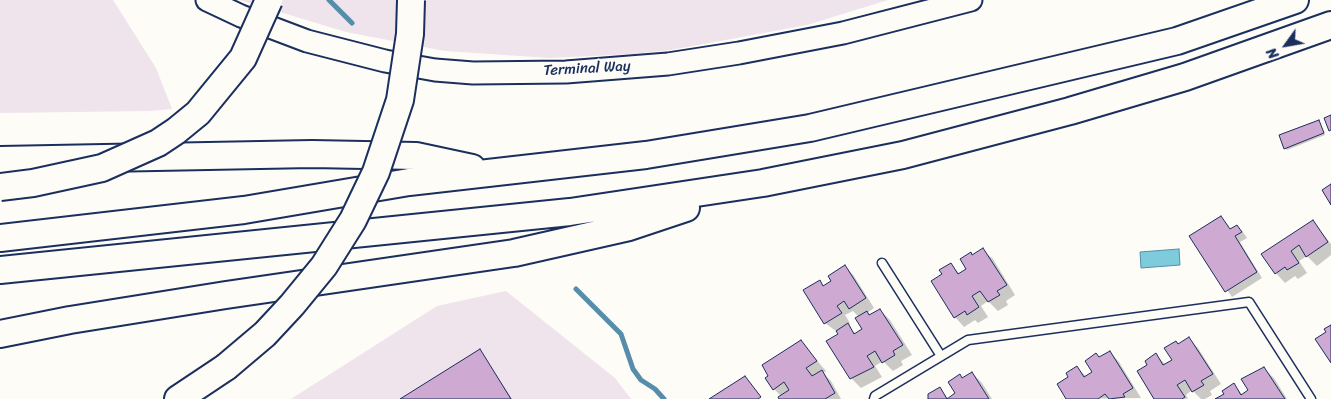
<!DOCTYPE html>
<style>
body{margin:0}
#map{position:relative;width:1331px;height:399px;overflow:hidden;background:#fdfcf7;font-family:Sriracha,sans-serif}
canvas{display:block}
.north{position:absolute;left:1261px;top:20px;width:50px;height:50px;-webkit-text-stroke:4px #fdfcf7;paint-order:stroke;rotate:238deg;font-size:14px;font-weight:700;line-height:20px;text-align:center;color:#1b2f5e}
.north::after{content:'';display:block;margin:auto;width:18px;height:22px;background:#1b2f5e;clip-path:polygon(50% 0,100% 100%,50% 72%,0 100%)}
</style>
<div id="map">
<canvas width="1331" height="399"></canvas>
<div class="north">N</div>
</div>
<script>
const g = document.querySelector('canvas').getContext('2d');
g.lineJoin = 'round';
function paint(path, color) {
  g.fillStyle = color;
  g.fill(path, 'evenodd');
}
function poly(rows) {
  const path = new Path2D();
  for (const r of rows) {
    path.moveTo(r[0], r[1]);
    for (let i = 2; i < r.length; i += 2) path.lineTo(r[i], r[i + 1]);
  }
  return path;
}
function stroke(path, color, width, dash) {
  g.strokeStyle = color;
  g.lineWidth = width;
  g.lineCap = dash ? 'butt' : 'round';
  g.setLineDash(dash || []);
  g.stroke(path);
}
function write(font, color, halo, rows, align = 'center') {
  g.font = font + ' Sriracha,sans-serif';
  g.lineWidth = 4;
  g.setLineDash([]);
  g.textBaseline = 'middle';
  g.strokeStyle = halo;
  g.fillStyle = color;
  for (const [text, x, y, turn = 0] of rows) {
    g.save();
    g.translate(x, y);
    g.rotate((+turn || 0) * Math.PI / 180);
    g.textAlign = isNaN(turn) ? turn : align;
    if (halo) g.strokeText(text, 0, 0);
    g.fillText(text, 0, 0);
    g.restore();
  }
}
paint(poly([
 [0,0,113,0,156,68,172,109,150,111,0,113],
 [240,0,888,0,807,25,671,50,633,54,550,58,445,51,346,32],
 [506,291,615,378,631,399,291,399,437,306]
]), '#efe3ec');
const water = poly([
 [1179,249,1180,265,1141,268,1140,252,1179,249]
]);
paint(water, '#7ecbdc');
stroke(water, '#568daa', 1);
paint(poly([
 [1320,123,1325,135,1287,150,1285,148],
 [1221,218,1231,230,1237,226,1243,232,1247,238,1240,242,1262,278,1232,297,1191,237],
 [1313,222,1331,244,1331,255,1317,266,1307,256,1299,261,1307,273,1298,279,1295,276,1285,283,1276,273,1263,254],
 [983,250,993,259,1015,295,1006,301,1008,305,998,311,988,301,981,306,988,317,978,323,975,320,964,327,955,317,933,281,943,274,951,265,960,274,968,270,973,256],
 [845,266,854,276,874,308,867,313,870,316,880,310,890,320,912,355,901,361,903,365,893,371,883,361,875,366,882,377,861,388,851,378,840,334,825,323,819,281,825,287,833,281],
 [853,311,859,317,864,329,856,334,847,325,850,323,845,315],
 [1189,339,1198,348,1221,384,1210,391,1212,395,1205,399,1201,399,1192,390,1186,395,1188,399,1156,399,1149,365,1156,355,1166,365,1173,360,1176,342,1179,345],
 [801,342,826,371,823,373,831,381,841,399,781,399,781,396,774,389],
 [480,351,512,399,403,399],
 [1110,352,1119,362,1141,398,1068,399,1070,378,1077,368,1087,377,1094,373,1100,358],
 [1264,369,1274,378,1287,399,1218,399,1233,385,1243,395,1250,390],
 [972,373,982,383,992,399,931,399,939,389,949,399,957,394,963,379]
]), '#0003');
stroke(poly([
 [329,0,352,23],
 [576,289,621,334,633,369,641,380,655,389,664,399]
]), '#568daa', 5);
const building = poly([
 [1331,115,1331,130,1329,131,1324,118,1331,115],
 [1319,120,1324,133,1284,149,1279,135,1319,120],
 [1331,184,1331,205,1322,190,1331,184],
 [1221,216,1230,229,1237,225,1242,232,1235,236,1257,272,1225,292,1189,236,1221,216],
 [1313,220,1328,242,1306,257,1299,245,1291,251,1299,263,1287,270,1285,267,1275,274,1261,254,1313,220],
 [983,248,1007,285,997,291,1000,295,988,302,980,291,972,296,979,307,967,315,965,311,954,318,931,281,942,274,939,270,951,263,958,274,966,269,960,259,971,252,972,255,983,248],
 [845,265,866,298,849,309,844,301,837,306,842,313,824,324,803,290,820,280,823,286,831,281,828,276,845,265],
 [880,309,903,345,893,351,895,355,882,363,875,351,867,356,874,367,850,379,826,341,838,334,836,331,848,323,854,334,862,329,855,318,867,311,869,315,880,309],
 [1331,325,1331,363,1315,339,1326,332,1324,329,1331,325],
 [1189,337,1213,374,1201,381,1204,385,1192,392,1185,380,1177,385,1185,397,1182,399,1154,399,1137,371,1147,365,1145,361,1156,353,1163,365,1172,360,1164,348,1176,341,1178,344,1189,337],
 [801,340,817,361,806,368,812,376,822,370,835,393,825,399,779,399,778,397,789,390,784,382,773,390,765,378,768,376,762,365,801,340],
 [480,349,511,399,400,399,480,349],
 [1110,351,1133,388,1123,394,1125,397,1109,399,1105,394,1098,399,1066,399,1057,384,1068,377,1066,373,1077,366,1084,377,1092,372,1085,361,1096,353,1099,357,1110,351],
 [1264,367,1285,399,1215,399,1224,394,1222,391,1234,383,1241,395,1248,390,1241,379,1264,367],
 [972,372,989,399,928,399,928,394,940,387,947,399,955,393,948,382,960,374,962,378,972,372],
 [745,376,761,397,758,399,709,399,745,376]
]);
paint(building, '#cea9d2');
stroke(building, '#1b2f5e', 1);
const lane = poly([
 [882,263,941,356],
 [874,399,875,396,968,340,1249,302,1311,399]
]);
const secondary = poly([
 [207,0,241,16,307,41,385,61,435,70,473,73,566,72,668,64,739,53,843,33,971,0]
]);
const highway = poly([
 [0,160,312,154,416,156,472,168],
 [0,238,244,210,409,182,646,155,810,128,1177,41,1295,0],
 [0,270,570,212,763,183,903,155,1070,111,1185,77,1331,25],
 [0,334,70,320,226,295,514,253,629,227,686,208],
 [178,399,226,367]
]);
stroke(lane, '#1b2f5e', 11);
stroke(secondary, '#1b2f5e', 25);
stroke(highway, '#1b2f5e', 30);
stroke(lane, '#fdfcf7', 8);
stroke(secondary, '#fdfcf7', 21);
stroke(highway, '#fdfcf7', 26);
const highwayBridge = poly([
 [0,187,33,183,102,168,158,143,176,131,198,113,243,58,269,0],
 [226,367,265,334,292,305,324,266,353,220,376,172,400,100,410,34,411,0]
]);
stroke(highwayBridge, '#1b2f5e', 30, []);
stroke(highwayBridge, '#fdfcf7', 26);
write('15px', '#1b2f5e', '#fdfcf7', [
 ["Terminal Way",587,69,-3]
]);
</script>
